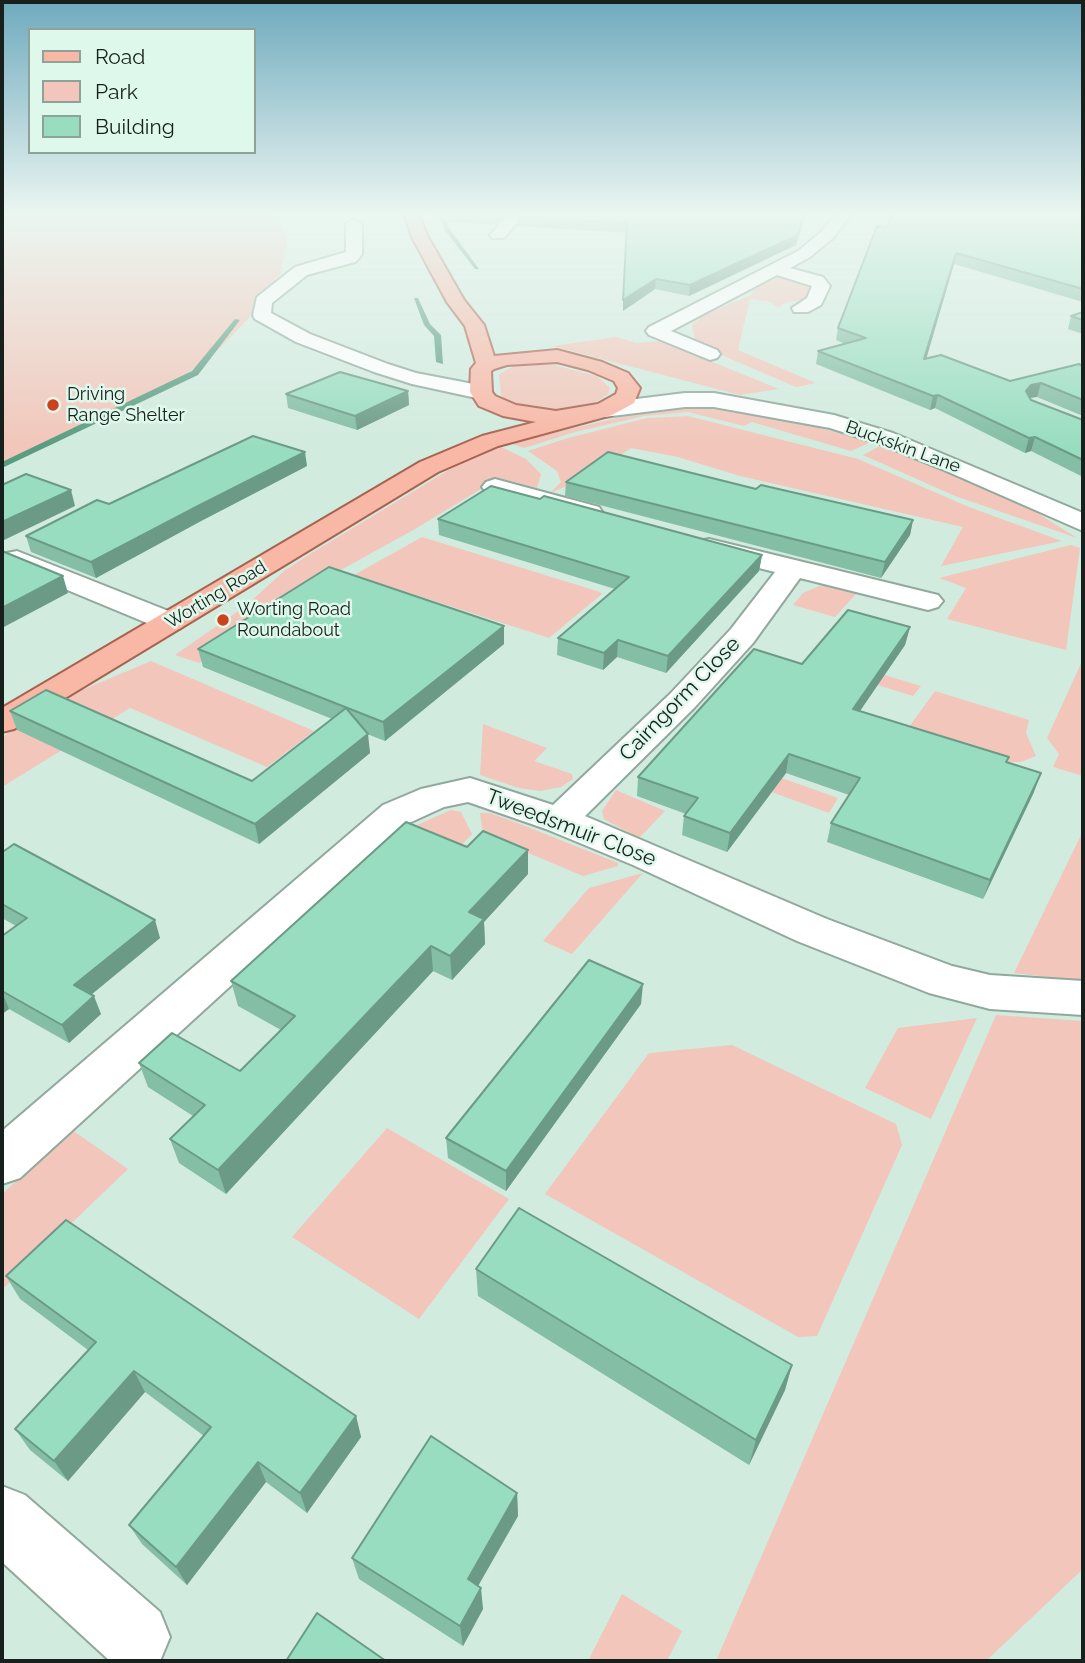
<!DOCTYPE html>
<style>
body{margin:0}
#map{position:relative;width:1085px;height:1663px;overflow:hidden;background:#d2ebdf;font-family:Raleway,sans-serif}
canvas{display:block}
.frame{position:absolute;inset:0;border:4px solid #17201c;pointer-events:none}
.legend{position:absolute;left:28px;top:28px;width:228px;height:126px;box-sizing:border-box;background:#dff8ec;border:2px solid #8fa299;margin:0;padding:9px 12px;list-style:none;font-size:21px;color:#17201c}
.legend li{display:flex;align-items:center;gap:14px;height:35px}
.legend b{width:35px;border:2px solid #8fa299}
</style>
<div id="map">
<canvas width="1085" height="1663"></canvas>
<div class="frame"></div>
<ul class="legend">
<li><b style="height:9px;background:#f9b7a6"></b>Road</li>
<li><b style="height:19px;background:#f2c6ba"></b>Park</li>
<li><b style="height:19px;background:#99ddc0"></b>Building</li>
</ul>
</div>
<script>
const g = document.querySelector('canvas').getContext('2d');
g.lineJoin = 'round';
function paint(path, color) {
  g.fillStyle = color;
  g.fill(path, 'evenodd');
}
function poly(rows) {
  const path = new Path2D();
  for (const r of rows) {
    path.moveTo(r[0], r[1]);
    for (let i = 2; i < r.length; i += 2) path.lineTo(r[i], r[i + 1]);
  }
  return path;
}
function stroke(path, color, width, dash) {
  g.strokeStyle = color;
  g.lineWidth = width;
  g.lineCap = dash ? 'butt' : 'round';
  g.setLineDash(dash || []);
  g.stroke(path);
}
function write(font, color, halo, rows, align = 'center') {
  g.font = font + ' Raleway,sans-serif';
  g.lineWidth = 5;
  g.setLineDash([]);
  g.textBaseline = 'middle';
  g.strokeStyle = halo;
  g.fillStyle = color;
  for (const [text, x, y, turn = 0] of rows) {
    g.save();
    g.translate(x, y);
    g.rotate((+turn || 0) * Math.PI / 180);
    g.textAlign = isNaN(turn) ? turn : align;
    if (halo) g.strokeText(text, 0, 0);
    g.fillText(text, 0, 0);
    g.restore();
  }
}
paint(poly([
 [2,213,277,213,288,243,280,275,255,298,250,317,219,349,168,388,2,467],
 [792,276,815,285,809,300,786,302,779,308,770,302,750,299,738,350,816,383,796,387,719,354,695,340,692,324,710,312,751,295,755,288,776,278],
 [616,337,637,343,661,341,779,389,740,395,552,346],
 [546,363,597,376,610,388,608,394,595,403,559,411,521,407,507,401,501,395,499,374,514,366],
 [708,405,758,411,871,442,851,451,752,422,744,426,688,412,644,416,575,432,524,448,510,443,647,411],
 [688,416,858,459,969,507,1062,541,941,566,963,527,740,476,678,457,631,448,586,478,550,493,561,482,557,471,528,451,568,438,647,418],
 [499,446,526,459,541,474,537,488,499,478,415,529,254,618,199,663,175,655,247,605,284,571,310,554,457,465],
 [880,446,918,459,1028,507,1077,538,955,496,863,455],
 [422,537,600,592,602,594,549,638,354,575],
 [1071,545,1080,548,1066,650,947,619,966,588,939,578],
 [822,585,857,593,835,617,793,605,803,593],
 [821,656,921,686,913,696,813,665],
 [1083,659,1083,776,1053,767,1059,754,1047,738],
 [151,661,314,731,267,767,130,708,2,787,2,737,80,691],
 [935,691,1029,720,1026,733,1036,756,1021,762,1004,762,906,731],
 [483,724,547,748,534,761,572,774,573,779,561,787,540,791,519,788,480,775],
 [734,761,838,798,829,813,722,774],
 [616,790,665,811,639,838,604,819,602,811],
 [451,810,461,812,472,834,450,857,397,834],
 [480,813,490,813,520,824,618,863,618,866,583,876,483,834],
 [1083,831,1083,981,1014,973],
 [643,873,572,954,543,941,589,888],
 [996,1015,1083,1021,1083,1569,986,1661,716,1661],
 [977,1018,931,1119,865,1088,898,1028],
 [732,1045,896,1124,902,1145,817,1336,798,1337,545,1194,649,1053],
 [387,1128,509,1199,419,1319,292,1237],
 [72,1130,128,1169,5,1287,2,1284,2,1194],
 [622,1594,682,1631,667,1661,588,1661]
]), '#f2c6ba');
paint(poly([
 [438,213,444,213,449,228,479,269,475,269,444,229,438,213],
 [414,298,418,298,430,324,441,335,443,364,436,362,434,336,424,325,414,298],
 [235,319,240,320,198,375,2,468,2,462,192,371,235,319]
]), '#5a9c80');
const minor = poly([
 [510,213,525,213,504,238,492,238,490,235,510,213],
 [837,213,852,213,833,238,810,257,790,268,823,277,830,286,821,305,808,312,794,312,792,308,807,298,812,286,777,275,671,331,717,350,720,354,717,358,710,360,649,335,646,331,649,327,798,251,821,232,837,213],
 [354,219,362,224,362,254,360,257,355,262,307,275,272,303,271,313,310,334,388,364,416,373,489,387,492,392,489,397,481,399,412,384,374,372,296,342,255,319,253,315,257,297,295,267,346,252,346,224,354,219],
 [685,393,714,393,834,415,893,433,1083,513,1083,531,944,470,877,443,830,428,714,407,685,407,604,417,596,415,593,410,596,405,604,403,685,393],
 [495,479,599,507,603,513,599,519,590,521,486,492,482,487,486,482,495,479],
 [709,539,938,595,943,601,938,607,928,610,800,578,753,643,694,708,585,816,827,919,952,966,990,975,1083,981,1083,1015,990,1009,929,993,797,941,633,865,546,829,468,802,444,807,409,823,20,1178,2,1184,2,1131,383,805,421,789,470,778,553,805,670,694,731,629,775,572,699,553,695,547,699,541,709,539],
 [17,551,181,616,185,622,181,628,170,631,159,628,7,565,3,559,7,553,17,551],
 [2,1486,25,1495,160,1612,170,1637,160,1661,110,1661,2,1562,2,1486]
]);
const major = poly([
 [404,213,418,213,428,237,464,300,484,325,494,356,557,350,602,362,628,373,640,388,634,403,612,415,498,446,438,472,14,729,2,732,2,708,420,462,482,436,536,422,503,416,479,406,470,392,471,369,476,363,465,326,447,302,412,237,404,213],
 [557,362,588,370,614,381,618,388,616,394,598,404,556,411,516,405,495,396,492,392,491,371,494,369,507,365,557,362]
]);
stroke(minor, '#91a89d', 4);
stroke(major, '#a7634f', 4);
paint(minor, '#fff');
paint(major, '#f9b7a6');
paint(poly([
 [448,213,507,213,496,225,448,222],
 [521,213,806,213,796,245,689,296,655,289,623,311,626,233,517,226,517,217],
 [1083,213,1083,302,954,264,926,359,1010,381,1083,366,1083,416,1037,397,1030,398,1031,400,1083,420,1083,477,1031,451,1025,453,935,408,930,410,816,364,818,351,845,344,836,340,838,328,887,227],
 [1083,312,1083,334,1068,329,1071,316],
 [408,391,409,405,357,430,288,408,286,394],
 [307,466,201,521,96,578,31,552,26,536,109,504],
 [566,482,913,520,910,535,881,578,565,496],
 [540,499,762,555,759,571,666,673,617,657,603,670,557,655,558,638,615,589,439,535,438,519],
 [504,626,504,644,385,741,367,734,370,753,259,844,17,730,10,711,252,781,332,719,203,667,198,649],
 [910,627,905,645,860,711,1008,763,1034,792,983,899,827,842,831,823,849,795,786,773,727,852,682,835,684,816,686,814,637,796,638,777,802,664],
 [2,850,160,938,91,995,101,1014,69,1043,9,1009,2,1014,2,936,16,926,2,918],
 [528,874,484,922,485,944,452,980,433,971,226,1194,179,1163,170,1139,193,1116,148,1087,139,1063,240,1071,281,1030,238,1006,231,981],
 [641,1004,506,1191,448,1158,446,1138],
 [476,1269,792,1365,785,1390,749,1465,478,1296],
 [6,1276,356,1416,361,1437,307,1513,266,1482,187,1585,142,1544,129,1525,204,1436,145,1392,68,1481,30,1450,15,1429,88,1350,20,1299],
 [517,1493,518,1516,478,1586,483,1609,463,1646,359,1579,352,1558]
]), '#84bea5');
paint(poly([
 [498,213,507,213,496,225,496,215],
 [804,213,806,213,796,245,689,296,690,285],
 [956,253,954,264,922,373,924,359],
 [656,279,655,289,623,311,623,300],
 [1041,383,1037,397,1027,398,1026,391,1031,385],
 [408,391,409,405,357,430,355,416],
 [938,395,935,408,930,410,933,396],
 [1035,437,1031,451,1025,453,1029,438],
 [305,452,307,466,201,521,96,578,91,562,198,506],
 [71,490,75,506,2,541,2,522],
 [913,520,910,535,881,578,885,562],
 [762,555,759,571,666,673,668,656],
 [63,576,68,593,2,628,2,608],
 [504,626,504,644,385,741,383,722],
 [910,627,905,645,849,727,853,709],
 [618,640,617,657,603,670,604,653],
 [368,734,370,753,259,844,255,824],
 [789,754,786,773,727,852,730,833],
 [1041,773,1034,792,983,899,990,880],
 [528,850,528,874,484,922,485,944,452,980,450,956,469,912],
 [155,920,160,938,81,1003,74,985],
 [431,946,433,971,226,1194,218,1170],
 [643,984,641,1004,506,1191,506,1171],
 [2,992,9,1009,2,1014],
 [94,996,101,1014,69,1043,62,1025],
 [792,1365,785,1390,749,1465,756,1440],
 [134,1371,145,1392,68,1481,54,1461],
 [356,1416,361,1437,307,1513,300,1493],
 [258,1462,266,1482,187,1585,176,1567],
 [517,1493,518,1516,470,1600,468,1579],
 [481,1588,483,1609,463,1646,460,1626]
]), '#6b9b86');
const building = poly([
 [454,213,498,213,496,215,454,213],
 [521,213,804,213,798,235,690,285,656,279,623,300,627,223,517,217,521,213],
 [893,213,1083,213,1083,289,956,253,924,359,941,355,1010,381,1079,364,1083,366,1083,400,1041,383,1031,385,1026,391,1031,400,1083,420,1083,460,1035,437,1029,438,938,395,933,396,818,351,866,338,838,328,877,226,887,227,893,213],
 [1083,312,1083,320,1071,316,1083,312],
 [340,372,408,391,355,416,286,394,340,372],
 [253,436,305,452,198,506,91,562,26,536,97,500,109,504,253,436],
 [608,452,756,489,761,485,913,520,885,562,566,482,608,452],
 [26,474,71,490,2,522,2,485,26,474],
 [491,486,540,499,544,496,762,555,668,656,618,640,604,653,558,638,629,577,438,519,491,486],
 [2,551,63,576,2,608,2,551],
 [329,567,504,626,383,722,198,649,329,567],
 [848,610,910,627,853,709,1009,757,1006,762,1041,773,990,880,831,823,860,778,789,754,730,833,684,816,698,798,638,777,754,649,802,664,848,610],
 [46,690,252,781,346,708,368,734,255,824,10,711,46,690],
 [406,822,467,847,483,831,528,850,469,912,484,919,450,956,431,946,218,1170,170,1139,205,1105,139,1063,172,1033,240,1071,295,1016,231,981,406,822],
 [14,844,155,920,74,985,94,996,62,1025,2,991,2,936,27,918,2,904,2,850,4,851,14,844],
 [589,960,643,984,506,1171,446,1138,589,960],
 [519,1208,792,1365,756,1440,476,1269,519,1208],
 [66,1220,356,1416,300,1493,258,1462,176,1567,129,1525,211,1427,134,1371,54,1461,15,1429,96,1342,6,1276,66,1220],
 [431,1436,517,1493,468,1579,481,1588,460,1626,352,1558,431,1436],
 [317,1613,386,1661,286,1661,317,1613]
]);
paint(building, '#99ddc0');
stroke(building, '#6b9b86', 2);
const sky = g.createLinearGradient(0, 0, 0, 446);
sky.addColorStop(0, '#6faabe');
sky.addColorStop(0.48, '#ebf6f1');
sky.addColorStop(1, '#ebf6f100');
g.fillStyle = sky;
g.fillRect(0, 0, 1085, 446);
for (const [x, y, r, color] of [
 [53,405,7,"#cb421b"],
 [223,620,7,"#cb421b"]
]) {
  const dot = new Path2D();
  dot.arc(x, y, r, 0, 2 * Math.PI);
  g.fillStyle = color;
  g.fill(dot);
  stroke(dot, '#dff8ec', 2.5);
}
write('18px', '#17201c', '#dff8ec', [
 ["Driving",67,395],
 ["Range Shelter",67,416],
 ["Worting Road",237,610],
 ["Roundabout",237,631]
], 'left');
write('18px', '#17201c', '#dff8ec', [
 ["Buckskin Lane",903,447,20],
 ["Worting Road",216,595,-31]
]);
write('21px', '#17201c', '#dff8ec', [
 ["Cairngorm Close",680,699,-46],
 ["Tweedsmuir Close",571,828,21]
]);
</script>
